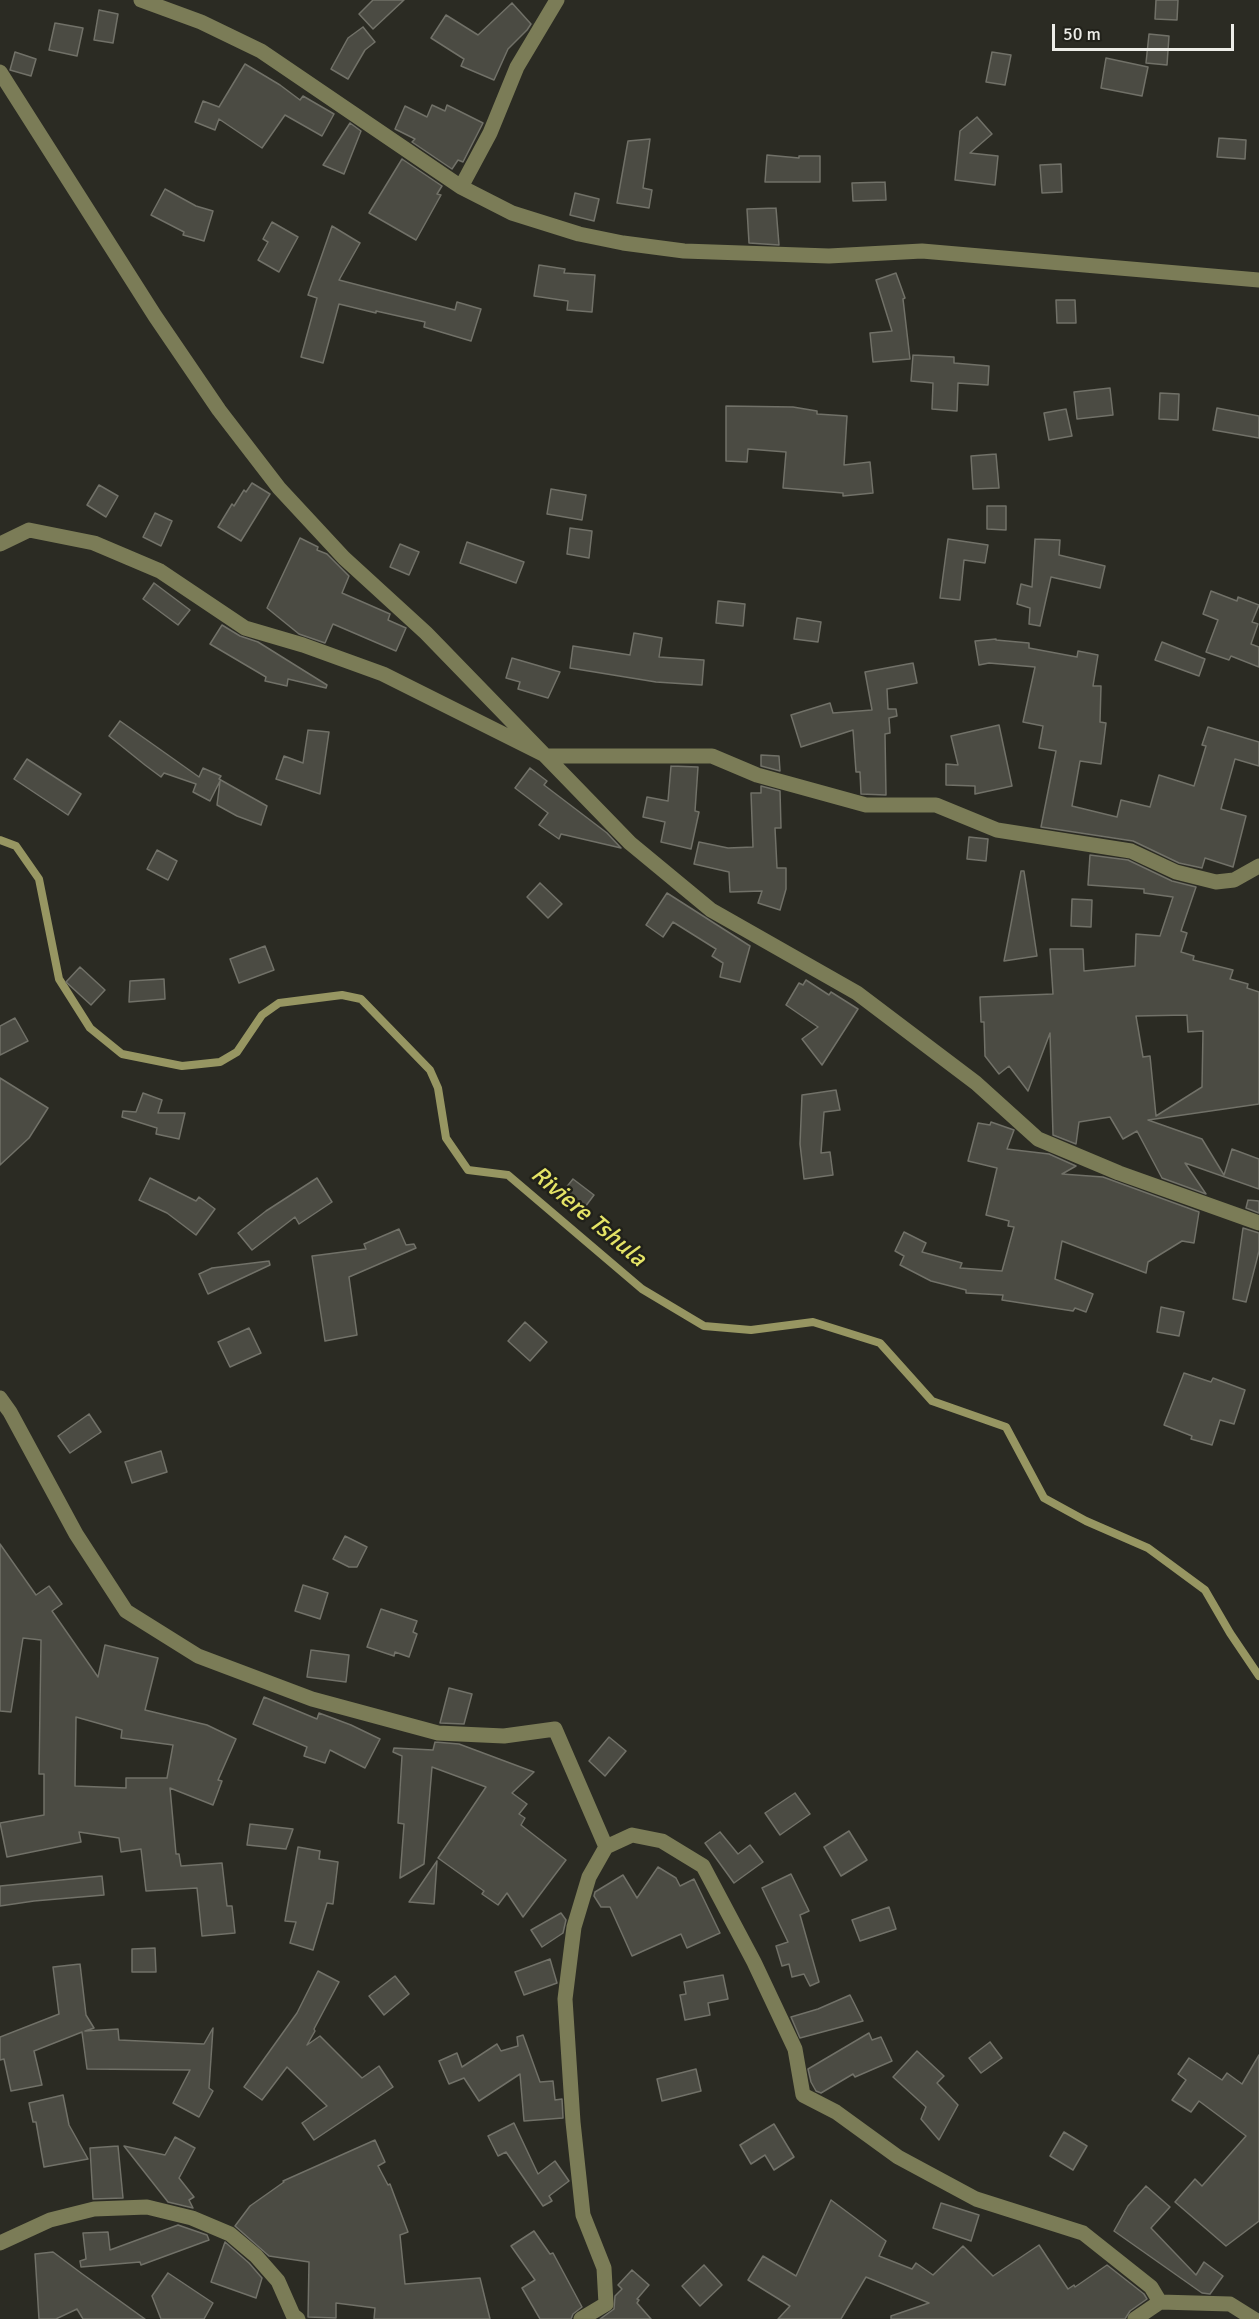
<!DOCTYPE html>
<style>
body{margin:0}
#map{position:relative;width:1259px;height:2319px;overflow:hidden;background:#2b2b23;font-family:Signika,sans-serif}
canvas{display:block}
.scale{position:absolute;left:1052px;top:24px;width:182px;height:27px;box-sizing:border-box;border:3px solid #edede8;border-top:0;padding-left:8px;font-size:18px;line-height:21px;white-space:nowrap;color:#edede8;-webkit-text-stroke:4px #21211a;paint-order:stroke}
</style>
<div id="map">
<canvas width="1259" height="2319"></canvas>
<div class="scale">50 m</div>
</div>
<script>
const g = document.querySelector('canvas').getContext('2d');
g.lineJoin = 'round';
function poly(rows) {
  const path = new Path2D();
  for (const r of rows) {
    path.moveTo(r[0], r[1]);
    for (let i = 2; i < r.length; i += 2) path.lineTo(r[i], r[i + 1]);
  }
  return path;
}
function stroke(path, color, width, dash) {
  g.strokeStyle = color;
  g.lineWidth = width;
  g.lineCap = dash ? 'butt' : 'round';
  g.setLineDash(dash || []);
  g.stroke(path);
}
function paint(path, color) {
  g.fillStyle = color;
  g.fill(path, 'evenodd');
}
function write(font, color, halo, rows, align = 'center') {
  g.font = font + ' Signika,sans-serif';
  g.lineWidth = 5;
  g.setLineDash([]);
  g.textBaseline = 'middle';
  g.strokeStyle = halo;
  g.fillStyle = color;
  for (const [text, x, y, turn = 0] of rows) {
    g.save();
    g.translate(x, y);
    g.rotate((+turn || 0) * Math.PI / 180);
    g.textAlign = isNaN(turn) ? turn : align;
    if (halo) g.strokeText(text, 0, 0);
    g.fillText(text, 0, 0);
    g.restore();
  }
}
stroke(poly([
 [0,840,16,846,39,879,59,979,90,1028,122,1054,182,1066,220,1062,237,1052,262,1015,279,1003,342,995,361,999,430,1070,438,1088,446,1138,468,1170,508,1175,642,1289,704,1326,751,1330,813,1322,880,1343,932,1401,1006,1427,1044,1498,1086,1521,1148,1548,1205,1590,1230,1633,1259,1676]
]), '#979662', 8);
const building = poly([
 [373,0,404,0,373,29,359,14,373,0],
 [1156,0,1178,0,1177,20,1155,19,1156,0],
 [512,3,531,24,527,30,508,49,494,80,461,66,464,59,431,38,446,15,478,35,512,3],
 [99,10,118,14,113,43,94,40,99,10],
 [55,23,83,28,77,56,49,50,55,23],
 [363,27,375,42,365,50,348,79,331,69,348,38,363,27],
 [1149,34,1169,36,1167,65,1146,63,1149,34],
 [15,52,36,59,31,76,10,70,15,52],
 [992,52,1011,55,1005,85,986,82,992,52],
 [1106,58,1148,67,1142,96,1101,88,1106,58],
 [245,64,280,85,300,100,303,96,334,114,322,136,285,115,262,148,219,119,215,130,195,122,203,101,219,107,245,64],
 [432,105,445,111,447,105,483,123,463,162,458,160,452,169,412,142,415,139,395,129,405,106,427,117,432,105],
 [977,117,992,134,970,153,998,156,995,185,955,180,960,131,977,117],
 [350,123,361,131,344,174,323,165,350,123],
 [1219,138,1246,140,1245,159,1217,157,1219,138],
 [650,139,643,188,652,190,649,208,617,203,628,141,650,139],
 [767,155,799,158,799,156,820,156,820,182,765,182,767,155],
 [402,159,442,186,437,194,441,195,416,240,369,213,402,159],
 [1061,164,1062,192,1042,193,1040,165,1061,164],
 [885,182,886,200,853,201,852,183,885,182],
 [165,189,196,206,213,211,204,241,183,235,184,232,151,215,165,189],
 [575,193,599,199,594,221,570,215,575,193],
 [776,208,779,245,749,243,747,209,776,208],
 [272,222,298,237,279,272,258,260,268,242,263,239,272,222],
 [332,226,360,243,339,280,455,310,457,302,481,309,471,341,424,327,425,322,376,311,376,313,339,304,323,363,301,357,317,298,308,295,332,226],
 [539,265,565,269,564,273,595,275,592,312,567,310,568,301,534,296,539,265],
 [896,273,905,298,903,299,910,359,873,362,870,333,892,331,876,280,896,273],
 [1056,300,1075,300,1076,323,1057,323,1056,300],
 [913,355,954,357,954,363,989,366,988,385,958,383,957,411,932,409,933,383,911,381,913,355],
 [1110,388,1113,415,1077,419,1074,392,1110,388],
 [1160,393,1179,394,1178,420,1159,419,1160,393],
 [726,406,793,407,817,411,817,414,847,416,844,465,870,462,873,493,843,496,843,493,783,488,786,452,748,449,747,462,726,461,726,406],
 [1217,408,1259,416,1259,438,1213,430,1217,408],
 [1066,409,1072,436,1049,440,1044,413,1066,409],
 [996,454,999,488,973,489,971,456,996,454],
 [252,483,270,494,241,541,218,527,232,504,234,506,244,490,246,492,252,483],
 [99,485,118,496,106,517,87,505,99,485],
 [551,489,586,495,582,520,547,514,551,489],
 [987,506,1006,506,1006,530,987,529,987,506],
 [155,513,172,521,161,546,143,537,155,513],
 [570,528,592,531,589,558,567,554,570,528],
 [300,538,318,547,317,550,327,554,349,576,342,593,390,614,388,620,406,628,396,651,333,624,325,643,299,634,267,608,300,538],
 [948,539,988,545,985,563,964,560,960,600,940,598,948,539],
 [1035,539,1060,540,1059,555,1105,566,1100,588,1051,577,1040,626,1029,624,1030,608,1017,604,1021,584,1032,587,1035,539],
 [467,542,524,562,516,583,460,563,467,542],
 [400,544,419,552,409,575,390,567,400,544],
 [154,583,190,610,178,625,143,599,154,583],
 [1211,591,1237,601,1238,597,1259,605,1252,622,1258,624,1251,644,1259,647,1259,667,1231,656,1229,660,1206,652,1218,620,1203,614,1211,591],
 [718,601,745,604,743,626,716,623,718,601],
 [797,618,821,622,818,642,794,639,797,618],
 [222,625,240,636,258,642,327,685,326,688,288,679,287,686,265,681,266,677,210,644,222,625],
 [634,633,662,638,659,657,704,660,702,685,656,682,570,668,573,646,630,655,634,633],
 [996,639,996,640,1029,643,1029,648,1077,657,1078,651,1098,655,1093,686,1101,686,1100,722,1106,723,1101,764,1080,761,1072,806,1117,817,1121,800,1150,807,1159,775,1194,786,1206,746,1202,745,1208,727,1259,742,1259,766,1235,759,1221,809,1246,816,1233,867,1205,858,1202,868,1179,863,1133,841,1041,827,1056,751,1039,748,1043,726,1023,722,1035,667,989,663,979,665,975,641,996,639],
 [1162,642,1205,659,1199,676,1155,660,1162,642],
 [512,658,560,672,548,698,518,689,520,682,506,678,512,658],
 [913,663,917,683,887,689,888,709,896,709,897,716,889,718,890,733,885,734,886,795,861,794,860,772,856,772,853,730,801,747,791,715,830,703,833,713,872,710,865,672,913,663],
 [120,721,199,777,203,768,221,776,219,779,267,806,261,825,237,816,217,805,220,781,210,801,193,792,196,784,164,773,161,777,145,765,109,736,120,721],
 [999,725,1012,786,975,794,975,786,946,785,946,764,958,765,951,736,999,725],
 [308,730,329,732,320,794,276,779,284,756,303,763,308,730],
 [761,755,779,756,780,771,761,766,761,755],
 [27,759,81,794,68,815,14,779,27,759],
 [671,766,698,767,695,811,699,812,691,849,661,842,665,822,643,817,647,797,668,801,671,766],
 [530,768,547,781,544,785,607,833,621,848,561,834,559,839,539,825,548,813,515,788,530,768],
 [761,786,780,791,781,828,775,828,777,868,786,868,786,889,780,910,758,903,762,891,730,892,729,872,694,864,699,842,728,848,753,847,751,793,761,793,761,786],
 [969,837,988,839,986,861,967,859,969,837],
 [157,850,177,861,168,880,147,869,157,850],
 [1090,855,1128,860,1172,881,1196,887,1181,931,1187,933,1181,952,1194,956,1193,960,1233,970,1230,979,1248,984,1247,988,1259,992,1259,1104,1148,1120,1202,1139,1224,1175,1232,1149,1259,1159,1259,1189,1185,1163,1206,1194,1162,1178,1137,1131,1123,1139,1110,1117,1079,1122,1076,1144,1053,1135,1050,1033,1028,1091,1009,1066,999,1074,985,1056,984,1022,981,1022,980,997,1053,994,1050,949,1083,949,1084,971,1135,966,1136,934,1160,936,1173,897,1144,893,1144,889,1088,885,1090,855],
 [1187,1015,1188,1032,1203,1031,1202,1087,1156,1116,1150,1056,1143,1057,1136,1016,1187,1015],
 [1021,871,1024,871,1037,956,1004,961,1021,871],
 [540,883,562,904,548,918,527,897,540,883],
 [667,893,750,946,740,982,720,977,723,963,712,956,716,949,673,922,663,937,646,925,667,893],
 [1072,899,1092,900,1091,927,1071,926,1072,899],
 [265,946,274,970,239,983,230,959,265,946],
 [80,967,105,990,91,1005,66,982,80,967],
 [164,979,165,999,129,1002,130,981,164,979],
 [806,980,829,995,831,992,858,1009,822,1065,802,1039,818,1027,786,1005,799,983,803,985,806,980],
 [15,1018,28,1041,0,1055,0,1026,15,1018],
 [0,1078,48,1108,29,1138,0,1165,0,1078],
 [836,1090,840,1110,824,1112,821,1153,830,1152,833,1175,804,1179,800,1144,802,1095,836,1090],
 [143,1093,162,1100,158,1113,185,1113,179,1139,156,1134,157,1128,122,1117,123,1111,136,1112,143,1093],
 [991,1122,1014,1130,1007,1149,1049,1154,1076,1166,1062,1174,1103,1177,1199,1212,1194,1243,1182,1241,1148,1262,1146,1273,1062,1241,1055,1279,1093,1294,1086,1312,1075,1308,1073,1311,1002,1300,1003,1295,966,1293,966,1290,931,1281,900,1265,904,1256,895,1251,904,1232,926,1243,922,1252,962,1263,960,1268,1002,1271,1014,1227,1008,1226,1009,1221,986,1215,997,1168,968,1161,978,1123,990,1125,991,1122],
 [150,1178,196,1201,199,1197,215,1209,196,1235,167,1213,139,1200,150,1178],
 [317,1178,332,1202,299,1224,295,1217,252,1250,238,1233,266,1211,317,1178],
 [573,1179,594,1195,582,1211,561,1194,573,1179],
 [1248,1200,1259,1201,1259,1213,1246,1208,1248,1200],
 [1243,1228,1259,1233,1259,1251,1246,1302,1233,1299,1243,1228],
 [399,1229,406,1245,414,1244,416,1248,349,1277,357,1335,325,1341,312,1256,366,1249,364,1244,399,1229],
 [269,1261,270,1265,208,1294,199,1274,212,1268,269,1261],
 [1161,1307,1184,1312,1179,1336,1157,1332,1161,1307],
 [525,1322,547,1342,530,1361,508,1341,525,1322],
 [249,1328,261,1353,230,1367,218,1342,249,1328],
 [1184,1373,1211,1382,1213,1378,1245,1390,1234,1424,1220,1420,1212,1445,1191,1439,1192,1436,1164,1425,1184,1373],
 [89,1414,101,1432,70,1453,58,1436,89,1414],
 [161,1451,167,1472,132,1483,125,1462,161,1451],
 [345,1536,367,1547,357,1567,349,1567,333,1559,345,1536],
 [0,1544,36,1595,49,1586,62,1604,52,1611,98,1677,105,1645,158,1658,145,1710,207,1725,236,1739,218,1780,222,1781,213,1805,170,1788,176,1854,179,1854,181,1866,222,1863,227,1906,232,1906,235,1933,202,1936,197,1888,146,1891,141,1849,121,1852,119,1838,79,1832,81,1842,7,1857,0,1823,44,1815,44,1774,39,1774,41,1640,23,1638,11,1712,0,1711,0,1544],
 [76,1717,122,1730,121,1738,173,1745,167,1778,126,1778,126,1788,75,1786,76,1717],
 [303,1585,328,1593,320,1619,295,1611,303,1585],
 [381,1609,417,1621,413,1632,417,1634,409,1657,395,1652,394,1656,367,1647,381,1609],
 [311,1650,349,1655,346,1682,307,1677,311,1650],
 [449,1688,472,1694,464,1724,440,1723,449,1688],
 [264,1697,317,1719,319,1713,351,1725,380,1739,365,1768,330,1750,325,1763,304,1756,307,1747,253,1724,264,1697],
 [609,1737,626,1751,605,1776,589,1761,609,1737],
 [435,1742,459,1744,534,1772,512,1793,527,1804,519,1814,525,1818,521,1825,566,1860,523,1917,507,1893,498,1905,482,1894,484,1891,438,1858,486,1787,432,1767,424,1864,400,1878,404,1824,398,1823,402,1756,393,1752,394,1748,433,1750,435,1742],
 [795,1793,810,1814,780,1835,765,1813,795,1793],
 [250,1824,293,1829,286,1849,247,1845,250,1824],
 [849,1831,867,1860,841,1876,824,1847,849,1831],
 [720,1832,738,1854,750,1845,763,1862,734,1883,705,1843,720,1832],
 [298,1847,320,1851,319,1859,338,1862,333,1904,327,1903,313,1950,290,1943,296,1922,285,1921,298,1847],
 [437,1861,434,1904,409,1902,437,1861],
 [658,1867,676,1878,680,1886,694,1879,720,1933,687,1948,681,1934,632,1956,610,1907,601,1907,594,1896,595,1892,623,1875,637,1898,658,1867],
 [791,1874,809,1911,800,1915,819,1982,810,1986,804,1974,792,1977,789,1964,782,1966,776,1946,788,1942,762,1888,791,1874],
 [102,1876,104,1895,34,1901,0,1906,0,1886,102,1876],
 [889,1907,896,1929,860,1941,852,1920,889,1907],
 [561,1913,566,1920,563,1933,542,1947,531,1930,561,1913],
 [155,1948,156,1972,132,1972,132,1949,155,1948],
 [550,1959,557,1983,524,1995,515,1972,550,1959],
 [80,1964,86,2015,94,2028,85,2031,118,2029,119,2040,204,2044,213,2028,209,2088,213,2091,199,2117,173,2103,190,2070,87,2069,82,2032,34,2051,42,2085,11,2091,4,2059,0,2060,0,2037,59,2014,53,1967,80,1964],
 [318,1971,339,1982,314,2029,315,2031,307,2045,320,2036,362,2078,379,2066,393,2087,314,2140,302,2123,327,2106,287,2067,262,2100,244,2087,297,2013,318,1971],
 [723,1975,728,1999,708,2003,710,2015,685,2020,680,1995,686,1994,684,1982,723,1975],
 [395,1976,409,1994,384,2015,369,1996,395,1976],
 [850,1995,863,2021,800,2038,791,2017,818,2009,850,1995],
 [869,2033,872,2040,881,2037,892,2061,855,2077,853,2074,821,2093,816,2091,811,2082,808,2069,869,2033],
 [523,2035,540,2082,553,2081,555,2100,562,2099,563,2118,524,2121,520,2074,479,2101,464,2078,449,2084,439,2061,457,2053,462,2067,497,2044,501,2051,518,2046,517,2037,523,2035],
 [990,2042,1002,2058,981,2073,969,2058,990,2042],
 [917,2051,944,2076,937,2083,958,2105,939,2140,921,2119,926,2107,893,2077,917,2051],
 [1259,2055,1259,2221,1226,2246,1175,2202,1195,2179,1202,2186,1246,2136,1199,2101,1191,2112,1172,2100,1186,2080,1178,2074,1189,2058,1222,2080,1227,2073,1242,2084,1259,2055],
 [696,2069,701,2091,662,2101,657,2079,696,2069],
 [63,2095,69,2125,88,2159,44,2167,36,2122,33,2122,29,2103,63,2095],
 [514,2123,538,2174,555,2161,569,2181,549,2196,552,2201,543,2206,506,2152,498,2156,488,2136,514,2123],
 [774,2124,794,2157,774,2170,765,2155,751,2164,740,2145,774,2124],
 [1064,2132,1087,2146,1073,2170,1050,2156,1064,2132],
 [175,2137,195,2148,179,2178,194,2197,189,2200,193,2208,168,2202,124,2146,165,2155,175,2137],
 [375,2140,385,2162,378,2166,388,2185,390,2184,408,2232,400,2235,405,2284,480,2278,490,2319,374,2319,375,2308,336,2303,336,2318,308,2317,309,2262,269,2256,235,2226,250,2206,284,2182,283,2181,375,2140],
 [118,2146,123,2198,93,2199,90,2148,118,2146],
 [1146,2186,1170,2207,1151,2228,1196,2275,1204,2262,1223,2276,1210,2294,1202,2293,1114,2231,1128,2206,1146,2186],
 [831,2200,886,2241,879,2256,912,2269,916,2263,933,2275,963,2246,993,2276,1039,2245,1068,2289,1074,2285,1075,2287,1107,2265,1144,2294,1147,2299,1130,2311,1125,2319,891,2319,891,2316,929,2303,866,2277,841,2319,778,2319,790,2306,748,2280,763,2256,796,2276,831,2200],
 [941,2203,979,2215,971,2241,933,2228,941,2203],
 [178,2225,207,2235,209,2240,141,2265,140,2262,81,2267,80,2261,86,2259,83,2233,108,2232,110,2250,178,2225],
 [534,2231,550,2254,553,2253,582,2307,573,2314,571,2319,540,2319,522,2288,535,2280,511,2246,534,2231],
 [225,2242,249,2263,262,2278,256,2298,211,2282,225,2242],
 [53,2252,81,2273,145,2319,83,2319,77,2309,56,2319,39,2319,35,2254,53,2252],
 [704,2265,722,2285,700,2306,682,2286,704,2265],
 [632,2270,649,2285,637,2299,639,2300,637,2303,651,2319,600,2319,614,2309,615,2296,622,2289,618,2285,632,2270],
 [168,2273,213,2303,204,2319,161,2319,152,2296,168,2273]
]);
paint(building, '#4b4b43');
stroke(building, '#717168', 1.5);
stroke(poly([
 [141,0,201,22,261,51,461,187,512,213,579,234,623,243,684,251,829,256,922,251,1259,280],
 [0,72,155,316,219,410,279,488,344,558,426,633,630,843,711,910,857,993,976,1083,1038,1139,1119,1173,1259,1223],
 [461,187,490,133,517,67,557,0],
 [0,544,29,530,94,543,160,571,245,628,303,645,383,674,547,756,712,756,757,775,866,805,936,805,997,830,1131,851,1176,872,1216,882,1234,880,1259,866],
 [0,1398,10,1412,76,1534,126,1611,198,1656,312,1699,438,1733,504,1736,555,1729,606,1847],
 [0,2243,50,2220,94,2209,147,2207,192,2218,230,2234,256,2256,278,2281,293,2315,298,2319],
 [581,2319,606,2304,604,2268,583,2215,573,2122,565,1999,574,1927,589,1877,606,1847,632,1835,662,1841,703,1866,754,1962,795,2049,803,2095,836,2112,898,2157,976,2199,1083,2233,1151,2287,1160,2302],
 [1135,2319,1160,2302,1230,2304,1254,2319]
]), '#7b7c57', 15);
write('italic 24px', '#e5e466', '#21211a', [
 ["Riviere Tshula",588,1217,40]
]);
</script>
